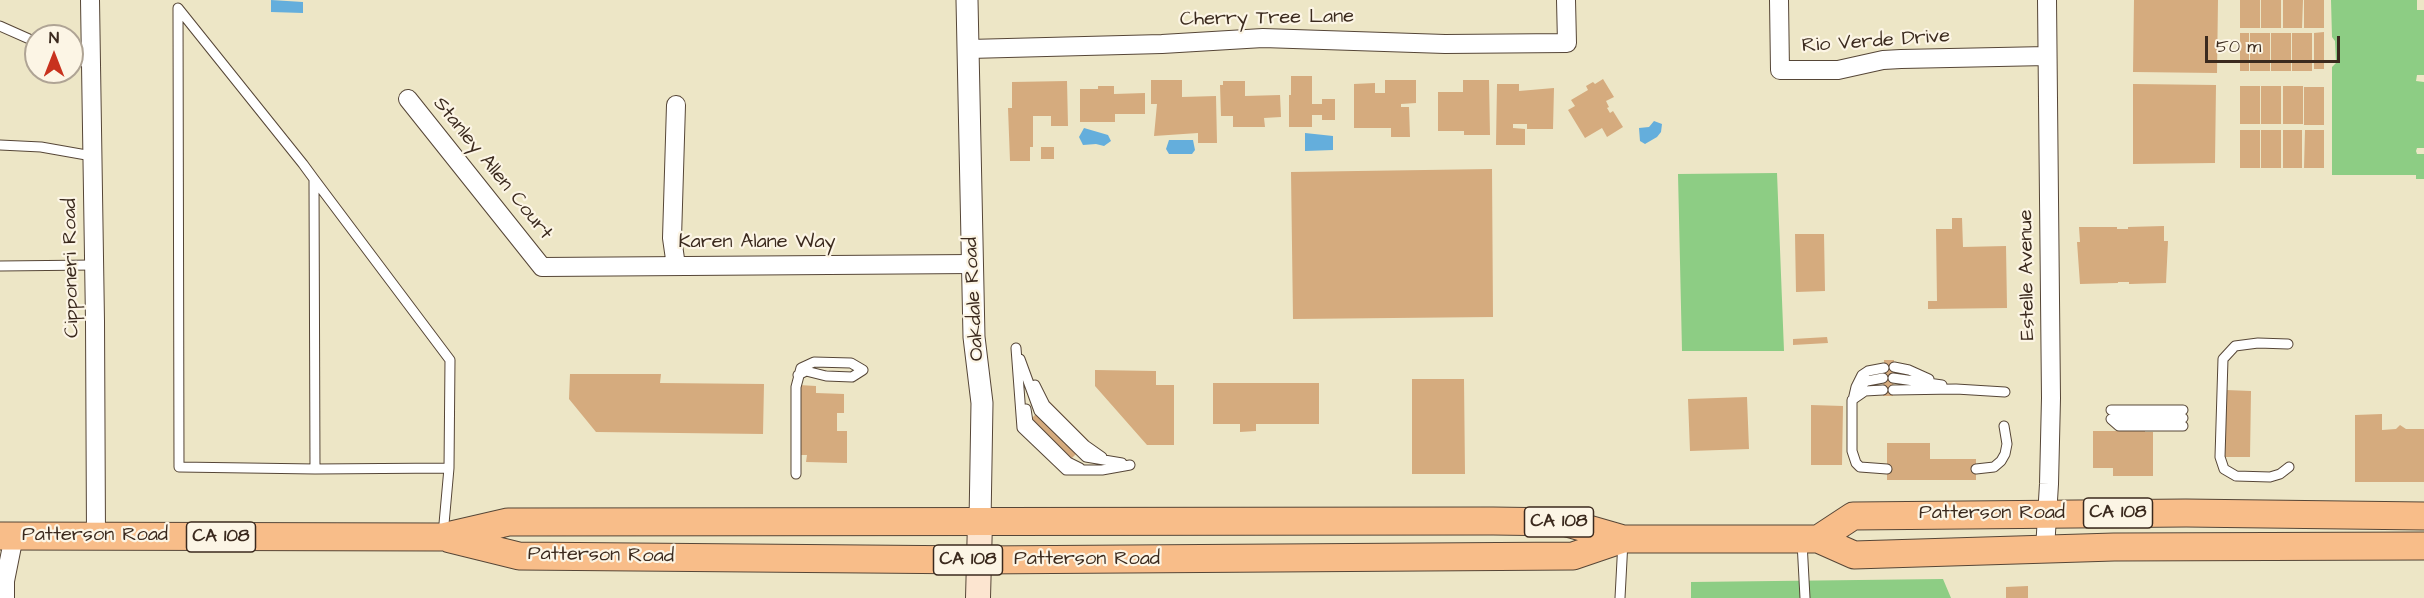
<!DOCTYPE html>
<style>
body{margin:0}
#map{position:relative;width:2424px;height:598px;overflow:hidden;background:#ede6c6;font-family:"Architects Daughter",sans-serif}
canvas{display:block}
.north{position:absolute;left:24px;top:24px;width:60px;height:60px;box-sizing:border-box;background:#fcf5e5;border:2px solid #afa495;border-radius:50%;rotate:0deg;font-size:16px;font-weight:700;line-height:24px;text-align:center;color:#3b2a1e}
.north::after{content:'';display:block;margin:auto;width:21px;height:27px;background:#c8321e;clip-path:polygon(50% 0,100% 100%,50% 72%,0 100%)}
.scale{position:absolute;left:2205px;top:36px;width:135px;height:27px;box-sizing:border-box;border:3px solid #3b2a1e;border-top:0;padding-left:8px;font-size:18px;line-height:21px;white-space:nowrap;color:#3b2a1e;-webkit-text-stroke:4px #fcf5e5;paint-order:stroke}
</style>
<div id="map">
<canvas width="2424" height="598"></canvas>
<div class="north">N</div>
<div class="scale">50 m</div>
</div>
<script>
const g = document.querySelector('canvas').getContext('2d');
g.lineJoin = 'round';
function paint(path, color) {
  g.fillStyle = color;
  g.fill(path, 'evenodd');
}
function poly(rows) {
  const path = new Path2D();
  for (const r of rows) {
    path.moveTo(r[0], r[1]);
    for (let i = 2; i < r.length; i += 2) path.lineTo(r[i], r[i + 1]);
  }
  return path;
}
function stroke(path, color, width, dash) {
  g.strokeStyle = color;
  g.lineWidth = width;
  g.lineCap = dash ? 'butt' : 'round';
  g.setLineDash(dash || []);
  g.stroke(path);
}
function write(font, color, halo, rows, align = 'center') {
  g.font = font + ' "Architects Daughter",sans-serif';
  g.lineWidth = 4.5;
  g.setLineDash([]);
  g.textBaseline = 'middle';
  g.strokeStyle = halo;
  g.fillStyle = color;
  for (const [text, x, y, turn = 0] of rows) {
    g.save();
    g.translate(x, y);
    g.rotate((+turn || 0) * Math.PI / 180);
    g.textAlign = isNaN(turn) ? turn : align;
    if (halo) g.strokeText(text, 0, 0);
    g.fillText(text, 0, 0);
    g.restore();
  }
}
paint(poly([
 [2331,0,2417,0,2417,10,2424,10,2424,75,2417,75,2416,81,2424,82,2424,148,2417,148,2416,151,2417,154,2424,154,2424,179,2416,179,2416,175,2332,175,2332,67,2336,63,2335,41,2332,37],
 [1777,173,1784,351,1682,351,1678,174],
 [1943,579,1951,598,1691,598,1691,582]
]), '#8dcd84');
paint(poly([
 [271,0,303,2,303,13,271,12],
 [1654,121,1662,124,1661,132,1657,137,1645,144,1640,141,1639,128,1649,127],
 [1084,128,1108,135,1111,141,1104,146,1096,144,1083,145,1079,137],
 [1305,133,1333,136,1333,150,1305,151],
 [1169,140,1193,140,1195,150,1192,154,1169,154,1166,149]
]), '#64aedc');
paint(poly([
 [2134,0,2218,0,2217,73,2133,72],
 [2240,0,2260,0,2260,28,2240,28],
 [2261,0,2281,0,2281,28,2261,28],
 [2283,0,2303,0,2302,28,2283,28],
 [2304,0,2324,0,2324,28,2304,28],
 [2324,32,2324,69,2314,69,2314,33],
 [2240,33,2249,33,2249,71,2240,71],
 [2250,33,2270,33,2270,71,2250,71],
 [2271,33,2291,33,2291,71,2271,71],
 [2292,33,2312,33,2312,71,2292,71],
 [1291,76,1312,76,1312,104,1322,104,1322,99,1335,99,1335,120,1322,120,1322,115,1312,115,1312,127,1289,127,1289,95,1291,95],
 [1603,79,1614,97,1606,101,1609,107,1607,108,1610,113,1613,111,1623,127,1607,137,1602,128,1585,138,1568,110,1575,106,1571,100,1588,90,1586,86,1593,82,1595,84],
 [1151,80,1182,80,1182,97,1216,96,1217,143,1198,143,1198,133,1154,136,1157,104,1151,104],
 [1385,80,1416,80,1416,103,1401,104,1401,107,1409,107,1410,137,1391,137,1391,128,1354,128,1354,84,1375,83,1375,93,1385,93],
 [1463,80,1489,80,1490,135,1464,135,1464,131,1438,131,1438,92,1463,92],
 [1067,81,1068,126,1051,126,1051,116,1033,116,1033,147,1030,147,1030,161,1010,161,1008,108,1012,108,1012,82],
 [1223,81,1245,81,1245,96,1280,95,1281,117,1264,118,1265,127,1233,127,1233,116,1221,116,1220,85,1223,85],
 [1497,84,1519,84,1519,91,1554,88,1553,129,1527,129,1527,124,1513,124,1513,128,1525,129,1525,145,1496,145],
 [2133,84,2216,85,2215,163,2133,164],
 [1098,86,1114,86,1114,94,1145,93,1145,114,1115,114,1115,122,1080,122,1080,89,1098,89],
 [2240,86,2260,86,2260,124,2240,124],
 [2261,86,2281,86,2281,124,2261,124],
 [2283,86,2303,86,2303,124,2283,124],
 [2304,87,2324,87,2324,125,2304,125],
 [2240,130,2260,130,2260,168,2240,168],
 [2261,130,2281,130,2281,168,2261,168],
 [2283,130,2302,130,2302,168,2283,168],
 [2305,130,2324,130,2324,168,2304,168],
 [1041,147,1054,147,1054,159,1041,159],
 [1492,169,1493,317,1293,319,1291,172],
 [1952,218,1962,218,1963,247,2006,246,2007,308,1928,309,1928,301,1937,301,1936,229,1952,229],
 [2164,226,2164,241,2168,241,2166,283,2129,284,2129,282,2118,282,2118,283,2080,284,2077,242,2080,242,2079,227,2117,227,2117,229,2128,229,2128,227],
 [1795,234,1824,234,1825,291,1796,292],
 [1827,337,1828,343,1793,345,1793,339],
 [1884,360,1894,360,1893,396,1883,396],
 [1095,370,1156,371,1156,385,1174,385,1174,445,1147,445,1095,386],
 [570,374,661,374,660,383,764,384,763,434,596,432,569,399],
 [1412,379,1464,379,1465,474,1412,474],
 [1213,383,1319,383,1319,424,1256,424,1256,431,1240,432,1240,424,1213,424],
 [799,385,816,386,816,393,844,394,844,413,837,413,837,431,847,431,847,463,806,462,807,455,798,455],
 [2226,390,2251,391,2250,457,2225,457],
 [1747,397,1749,449,1690,451,1688,399],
 [1049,401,1089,441,1060,470,1020,430],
 [1811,405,1843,406,1842,465,1811,465],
 [2125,408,2144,408,2145,432,2153,432,2153,476,2113,476,2113,468,2093,468,2093,431,2125,431],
 [2382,414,2382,430,2396,429,2400,425,2406,429,2424,429,2424,482,2355,482,2355,415],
 [1887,443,1930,443,1930,459,1976,459,1976,480,1887,480],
 [2028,586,2028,598,2006,598,2006,587]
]), '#d5ab7e');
const service = poly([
 [0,26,36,42],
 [72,57,91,65],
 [0,145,41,147,92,156],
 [314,179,315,469,179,467,178,8,303,164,314,179,450,360,449,468,443,535],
 [0,266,94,265],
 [2288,344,2258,343,2235,346,2223,359,2220,457,2224,469,2236,476,2270,477,2280,474,2289,467],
 [1016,348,1022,428,1066,470,1102,470,1130,465],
 [1020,359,1039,411,1086,457,1122,463],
 [1894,367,1909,370,1929,379],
 [798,375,806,371,826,376,852,377,863,370],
 [1893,378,1942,385],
 [1035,385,1045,405,1085,445,1102,457],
 [1856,387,1862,375,1868,371,1884,368],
 [1883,390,1865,391,1852,400,1852,451,1856,463,1860,467,1887,469],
 [1893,390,1956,389,2005,392],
 [1853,400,1856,387,1867,381,1883,378],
 [1026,409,1028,422,1068,462,1080,468],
 [2111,410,2183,410],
 [2111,419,2119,426,2183,426],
 [2111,419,2183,418],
 [315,469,449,468],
 [1976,469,1994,467,2001,461,2005,454,2007,444,2004,426],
 [796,474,796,387,801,368,814,362,851,363,863,370],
 [1802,542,1805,598],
 [1620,598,1623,541]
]);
const minor = poly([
 [90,0,95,321,96,536],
 [1779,0,1780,70,1838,70,1883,60,1901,59,2047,56],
 [969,49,1162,44,1263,38,1445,44,1567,43,1566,0],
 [408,99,542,267,973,264],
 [676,105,672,238,676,266],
 [2045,549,2049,484,2051,398,2047,0],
 [5,598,5,581,14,536]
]);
const tertiary = poly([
 [967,0,974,337,982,403,980,522]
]);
const secondary = poly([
 [978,598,980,522]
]);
const primary = poly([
 [0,536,443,537,508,522,1493,521,1564,522,1623,539,1818,539,1854,555,2114,547,2424,546],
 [450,539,519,556,979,560,1573,556,1623,539],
 [1818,539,1853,516,2186,513,2424,516]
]);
stroke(service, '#564637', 11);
stroke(minor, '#564637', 20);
stroke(tertiary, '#564637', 23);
stroke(secondary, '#564637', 26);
stroke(primary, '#564637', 29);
stroke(service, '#fff', 9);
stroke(minor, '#fff', 18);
stroke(tertiary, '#fff', 21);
stroke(secondary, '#fce5d0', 24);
stroke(primary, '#f8bd89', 27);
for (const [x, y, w] of [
 [2118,513,69],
 [1559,522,69],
 [221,537,69],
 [968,560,69]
]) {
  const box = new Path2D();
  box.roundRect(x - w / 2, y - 15, w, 30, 4.5);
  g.fillStyle = '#fcf5e5';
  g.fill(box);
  stroke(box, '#3b2a1e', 1.5);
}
write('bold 18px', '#3b2a1e', null, [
 ["CA 108",2118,513],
 ["CA 108",1559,522],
 ["CA 108",221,537],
 ["CA 108",968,560]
]);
write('20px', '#3b2a1e', '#fcf5e5', [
 ["Cherry Tree Lane",1267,19,-1],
 ["Rio Verde Drive",1876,42,-4],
 ["Stanley Allen Court",492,169,51],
 ["Karen Alane Way",757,243],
 ["Cipponeri Road",72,268,-91],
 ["Estelle Avenue",2028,275,-91],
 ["Oakdale Road",975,299,-93],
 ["Patterson Road",1992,514],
 ["Patterson Road",95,536],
 ["Patterson Road",601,556,1],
 ["Patterson Road",1087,560]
]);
</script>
